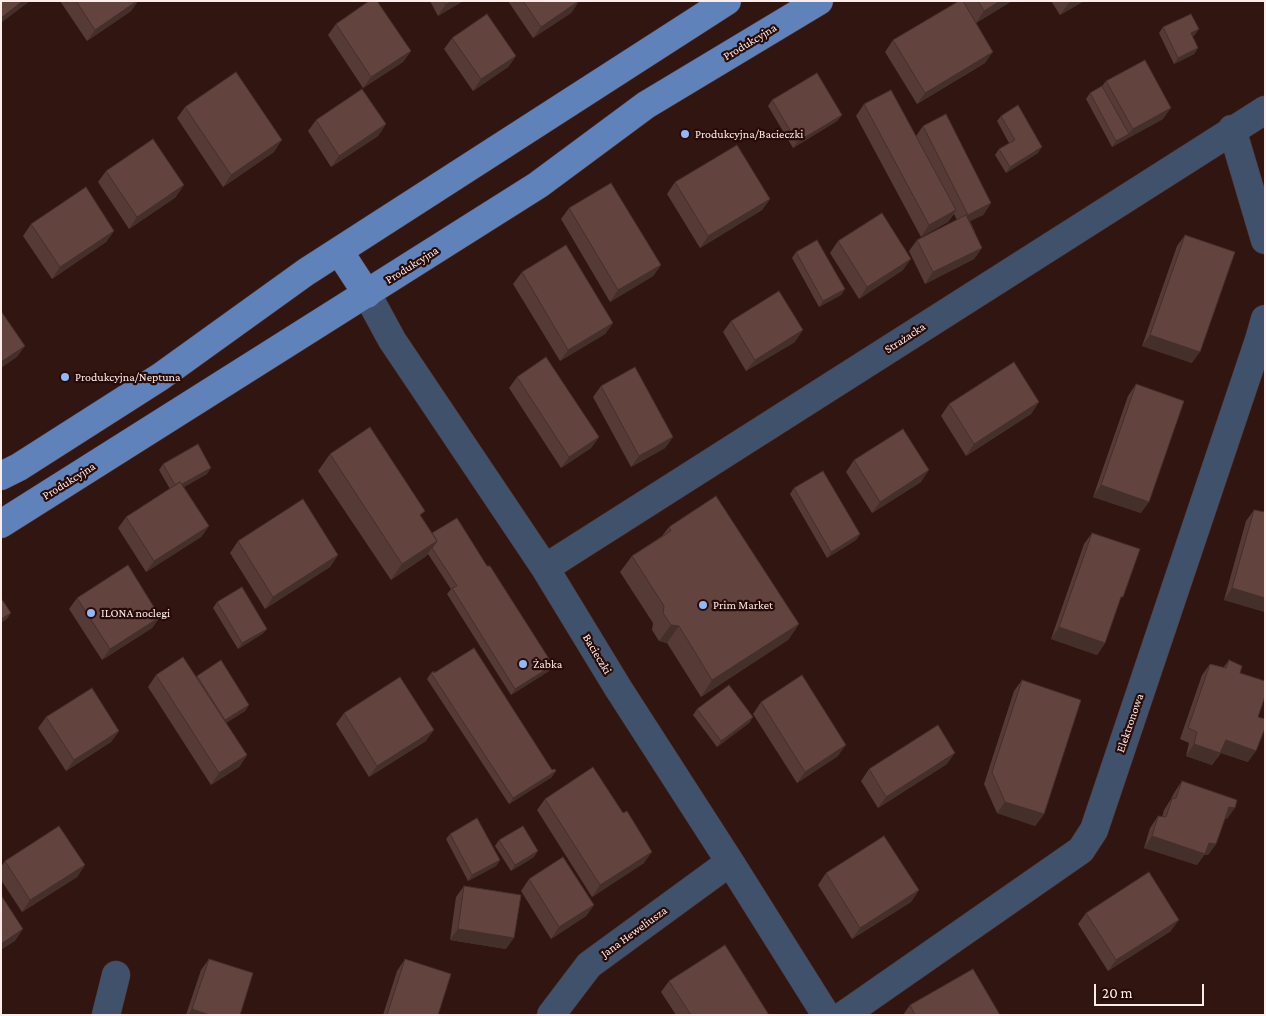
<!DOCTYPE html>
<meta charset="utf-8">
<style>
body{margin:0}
#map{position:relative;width:1266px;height:1016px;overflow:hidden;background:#311511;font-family:"Crimson Pro",serif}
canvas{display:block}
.frame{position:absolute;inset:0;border:2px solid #feedea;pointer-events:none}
.scale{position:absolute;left:1094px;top:984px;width:110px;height:22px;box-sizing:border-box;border:2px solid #feedea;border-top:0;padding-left:6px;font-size:15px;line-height:18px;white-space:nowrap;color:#feedea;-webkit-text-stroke:4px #270b08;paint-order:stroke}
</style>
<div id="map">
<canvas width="1266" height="1016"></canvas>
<div class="frame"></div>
<div class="scale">20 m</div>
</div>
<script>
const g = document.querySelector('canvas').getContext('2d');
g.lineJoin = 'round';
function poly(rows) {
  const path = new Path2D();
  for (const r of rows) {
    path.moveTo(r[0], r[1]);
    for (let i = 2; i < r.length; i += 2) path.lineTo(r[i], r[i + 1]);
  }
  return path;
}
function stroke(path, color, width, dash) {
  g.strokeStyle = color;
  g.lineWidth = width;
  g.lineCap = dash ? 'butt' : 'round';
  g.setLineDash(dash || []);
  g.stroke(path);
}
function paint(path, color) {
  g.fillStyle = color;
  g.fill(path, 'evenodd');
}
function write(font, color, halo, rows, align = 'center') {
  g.font = font + ' "Crimson Pro",serif';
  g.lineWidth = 4.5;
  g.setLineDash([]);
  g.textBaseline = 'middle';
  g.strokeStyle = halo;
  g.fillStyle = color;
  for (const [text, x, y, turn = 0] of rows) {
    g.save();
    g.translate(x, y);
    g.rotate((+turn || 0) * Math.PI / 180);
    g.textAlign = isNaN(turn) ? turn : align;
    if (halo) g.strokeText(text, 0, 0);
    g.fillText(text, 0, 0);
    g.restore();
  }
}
const minor = poly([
 [1232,129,1265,240],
 [367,294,392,340,545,568,618,688,730,862,826,1015],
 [545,568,1265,110],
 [106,1015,116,975],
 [551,1015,589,965,730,862],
 [844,1015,1081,850,1094,830,1259,340,1265,319]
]);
const major = poly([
 [339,251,367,294],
 [1,476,19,467,160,377,306,272,727,1],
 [1,524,538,185,646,105,819,1]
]);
stroke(minor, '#4e332f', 29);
stroke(major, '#4e332f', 29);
stroke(minor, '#40516c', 28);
stroke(major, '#6082ba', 28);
paint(poly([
 [60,1,138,1,131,11,87,41],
 [430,1,463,1,438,16],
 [508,1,579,1,571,13,533,38],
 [959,1,1012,1,976,23,985,63,917,104,885,52,893,40],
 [1051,1,1084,1,1060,15],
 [336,24,411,51,403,62,363,88,328,35],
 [1163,27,1195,35,1192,36,1198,48,1194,54,1174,64,1159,33],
 [452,38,516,56,508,67,473,91,444,49],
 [1106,81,1163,119,1112,147,1086,99,1090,93,1102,86],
 [772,100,842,115,837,121,793,148,768,106],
 [864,104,916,136,923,126,991,203,983,215,970,221,982,248,974,259,925,284,909,251,917,240,957,220,954,214,948,222,921,237,856,116],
 [185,107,274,152,223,187,177,118],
 [1001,116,1038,153,1006,173,995,155,999,149,1009,143,997,121],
 [316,120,386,124,378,136,331,167,308,131],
 [106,171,176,197,129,229,98,182],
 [675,182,770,199,762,210,700,248,667,194],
 [569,208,661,265,653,276,610,302,561,219],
 [31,224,114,231,106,242,52,279,23,236],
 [1185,235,1192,363,1142,346,1177,246],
 [838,241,903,270,859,299,830,253],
 [796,252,845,289,841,295,819,307,792,258],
 [522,272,613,323,605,334,560,361,513,284],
 [731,321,795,342,746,371,723,332],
 [517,377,599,437,591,448,561,468,509,388],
 [1136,384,1141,513,1093,497,1128,396],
 [601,386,673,437,665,448,631,467,593,397],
 [1039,402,1031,414,966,456,941,416,949,404],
 [330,454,421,516,432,533,487,566,553,665,549,671,511,695,447,594,451,589,428,554,425,557,391,580,318,471],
 [854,460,921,482,872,513,846,472],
 [163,464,207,474,184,487,209,526,201,537,146,572,118,528,126,517,170,489,159,470],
 [794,488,860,534,856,540,827,558,790,494],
 [1254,510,1265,512,1265,612,1224,600,1246,521],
 [669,527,799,624,788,640,701,697,667,643,659,641,652,630,653,623,620,572,632,556,662,536],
 [1092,533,1118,605,1105,643,1097,655,1051,639,1084,544],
 [238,541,338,555,330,567,265,609,230,553],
 [77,598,160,617,152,628,102,660,69,609],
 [217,602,267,629,262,634,238,649,213,608],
 [1229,660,1240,673,1258,717,1248,762,1221,753,1212,765,1186,756,1189,743,1180,739,1202,675,1210,664,1223,668],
 [431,673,434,673,552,777,509,804,427,679],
 [156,675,196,677,197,676,249,705,245,711,226,723,247,755,239,767,211,785,148,687],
 [1022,680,1044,814,1035,826,997,813,984,784,1014,691],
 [761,702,838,756,797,783,753,714],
 [697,709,753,717,749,723,717,747,693,715],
 [344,713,426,741,369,777,336,724],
 [46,717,119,731,111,742,66,771,38,728],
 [947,764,878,808,861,781,869,769],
 [1182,781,1227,819,1225,819,1216,844,1208,855,1204,855,1197,865,1144,848,1150,828,1158,816,1162,817,1164,810,1171,799,1174,793],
 [545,799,644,863,592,897,537,810],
 [450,834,500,860,496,866,468,881,446,839],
 [499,840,534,857,511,871,495,846],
 [5,861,85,865,77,877,22,912,1,880,1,867],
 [826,873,919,890,911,902,852,939,818,885],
 [529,879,594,905,586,916,551,939,521,891],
 [464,886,506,949,450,940,456,897],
 [1086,913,1171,931,1108,971,1078,924],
 [209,959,240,1015,186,1015,201,970],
 [405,959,438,1015,383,1015,397,971],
 [669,981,769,1015,676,1015,661,992],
 [910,1005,1000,1015,903,1015]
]), '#553a35');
paint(poly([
 [23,1,30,1,1,23,1,18],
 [137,1,138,1,131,11,87,41,95,30],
 [452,1,463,1,438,16,446,4],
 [579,1,571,13,533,38,541,27],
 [1000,1,1012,1,976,23,984,11],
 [1072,1,1084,1,1060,15,1068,4],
 [1199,29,1195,35,1187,39,1191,33],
 [1198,48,1194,54,1174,64,1178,58],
 [411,51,403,62,363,88,371,77],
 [993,52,985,63,917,104,925,93],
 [516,56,508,67,473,91,481,79],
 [1171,108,1163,119,1112,147,1116,141,1129,134,1133,129],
 [842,115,837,121,793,148,797,142],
 [386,124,378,136,331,167,339,156],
 [282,140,274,152,223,187,231,175],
 [1042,147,1038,153,1006,173,1010,167],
 [184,185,176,197,129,229,137,217],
 [770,199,762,210,700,248,708,236],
 [991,203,983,215,960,226,968,215],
 [956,210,948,222,921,237,929,225],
 [114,231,106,242,52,279,60,267],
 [982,248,974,259,925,284,933,272],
 [911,259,903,270,859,299,867,287],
 [661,265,653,276,610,302,618,290],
 [845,289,841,295,819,307,823,301],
 [613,323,605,334,560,361,568,350],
 [803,330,795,342,746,371,755,360],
 [1150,335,1200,352,1192,363,1142,346],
 [25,346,17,357,1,368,1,362],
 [1039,402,1031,414,966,456,974,444],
 [599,437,591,448,561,468,569,457],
 [673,437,665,448,631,467,639,456],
 [211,468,207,474,172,493,177,487],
 [929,470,921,482,872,513,880,502],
 [1101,485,1149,502,1141,513,1093,497],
 [209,526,201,537,146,572,154,561],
 [860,534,856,540,827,558,831,552],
 [437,541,425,557,391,580,402,564],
 [338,555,330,567,265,609,273,597],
 [1232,588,1265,598,1265,612,1224,600],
 [11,613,7,619,1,623,1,619],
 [160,617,152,628,102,660,110,649],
 [799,624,788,640,701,697,712,680],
 [671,625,679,626,667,643,659,641],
 [1059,627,1105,643,1097,655,1051,639],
 [267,629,262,634,238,649,242,643],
 [553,665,549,671,511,695,515,689],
 [249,705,245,711,221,726,225,720],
 [753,717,749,723,717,747,721,741],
 [434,730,426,741,369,777,377,766],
 [119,731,111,742,66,771,74,760],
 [1226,740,1256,751,1248,762,1218,752],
 [1194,744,1220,753,1212,765,1186,756],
 [846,745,838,756,797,783,805,772],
 [955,753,947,764,878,808,886,797],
 [247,755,239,767,211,785,219,773],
 [556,771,552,777,509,804,513,798],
 [1005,802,1044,814,1035,826,997,813],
 [1229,807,1235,808,1227,819,1221,819],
 [1152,836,1209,843,1216,844,1208,855,1204,855,1197,865,1144,848],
 [538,851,534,857,511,871,515,865],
 [652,852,644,863,592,897,600,885],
 [500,860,496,866,468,881,472,875],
 [85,865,77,877,22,912,30,900],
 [919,890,911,902,852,939,860,928],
 [594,905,586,916,551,939,559,927],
 [1179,920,1171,931,1108,971,1116,960],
 [23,929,15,941,1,950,1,944],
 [458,929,514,938,506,949,450,940],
 [192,1009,210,1015,188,1015]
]), '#452f2b');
const building = poly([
 [1,1,23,1,1,18,1,1],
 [76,1,137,1,95,30,76,1],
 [369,1,377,1,411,51,371,77,336,24,369,1],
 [444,1,452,1,446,4,444,1],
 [523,1,579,1,541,27,523,1],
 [959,1,963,1,993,52,925,93,893,40,959,1],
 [978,1,1000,1,984,11,978,1],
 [487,14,516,56,481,79,452,38,487,14],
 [1191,14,1199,29,1191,33,1198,48,1178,58,1163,27,1191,14],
 [1145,60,1171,108,1133,129,1106,81,1145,60],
 [236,72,282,140,231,175,185,107,236,72],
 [817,73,842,115,797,142,772,100,817,73],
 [1102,86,1129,134,1116,141,1090,93,1102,86],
 [362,89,386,124,339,156,316,120,362,89],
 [891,90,956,210,929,225,864,104,891,90],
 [1018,105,1042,147,1010,167,999,149,1015,140,1001,116,1018,105],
 [946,114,991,203,968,215,923,126,946,114],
 [153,139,184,185,137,217,106,171,153,139],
 [737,145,770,199,708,236,675,182,737,145],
 [611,183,661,265,618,290,569,208,611,183],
 [86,187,114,231,60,267,31,224,86,187],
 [882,213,911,259,867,287,838,241,882,213],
 [966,215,982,248,933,272,917,240,966,215],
 [1185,235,1235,252,1200,352,1150,335,1185,235],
 [817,240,845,289,823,301,796,252,817,240],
 [566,245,613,323,568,350,522,272,566,245],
 [779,291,803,330,755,360,731,321,779,291],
 [1,311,25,346,1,362,1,311],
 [546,357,599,437,569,457,517,377,546,357],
 [1014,362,1039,402,974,444,949,404,1014,362],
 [635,367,673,437,639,456,601,386,635,367],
 [1136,384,1184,401,1149,502,1101,485,1136,384],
 [370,427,425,511,420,515,437,541,402,564,330,454,370,427],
 [903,429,929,470,880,502,854,460,903,429],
 [198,444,211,468,182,484,180,482,175,485,163,464,198,444],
 [823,471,860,534,831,552,794,488,823,471],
 [180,482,209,526,154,561,126,517,180,482],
 [716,496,799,624,712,680,679,626,671,625,663,613,664,606,632,556,671,531,669,527,716,496],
 [303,499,338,555,273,597,238,541,303,499],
 [1254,510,1265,512,1265,598,1232,588,1254,510],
 [457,518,487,566,490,566,553,665,515,689,452,588,457,586,432,548,437,541,432,533,457,518],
 [1092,533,1140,549,1123,597,1121,597,1105,643,1059,627,1092,533],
 [128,565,160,617,110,649,77,598,128,565],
 [242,587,267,629,242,643,217,602,242,587],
 [1,598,11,613,1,619,1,598],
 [474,648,552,770,555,769,556,771,513,798,431,673,434,671,434,673,474,648],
 [183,657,247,755,219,773,156,675,183,657],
 [221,660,249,705,225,720,197,676,221,660],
 [1229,660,1242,666,1240,673,1265,681,1265,696,1258,717,1265,719,1265,728,1256,751,1226,740,1220,753,1194,744,1197,732,1188,728,1210,664,1226,668,1229,660],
 [802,675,846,745,805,772,761,702,802,675],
 [400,677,434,730,377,766,344,713,400,677],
 [1022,680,1081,700,1044,814,1005,802,992,772,1022,680],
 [729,685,753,717,721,741,697,709,729,685],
 [92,688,119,731,74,760,46,717,92,688],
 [938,725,955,753,886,797,869,769,938,725],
 [593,767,623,813,627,811,652,852,600,885,545,799,593,767],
 [1182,781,1237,800,1235,808,1229,807,1216,844,1209,843,1205,854,1152,836,1158,816,1166,817,1172,799,1176,798,1182,781],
 [477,818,500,860,472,875,450,834,477,818],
 [59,826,85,865,30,900,5,861,59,826],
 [523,826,538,851,515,865,499,840,523,826],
 [884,836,919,890,860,928,826,873,884,836],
 [563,857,594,905,559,927,529,879,563,857],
 [1149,872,1179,920,1116,960,1086,913,1149,872],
 [464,886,521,895,514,938,458,929,464,886],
 [1,895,23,929,1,944,1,895],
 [725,945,769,1015,691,1015,669,981,725,945],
 [209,959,253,973,240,1015,210,1015,192,1009,209,959],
 [405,959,451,974,438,1015,387,1015,405,959],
 [973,969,1000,1015,915,1015,910,1005,973,969]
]);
paint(building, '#63433e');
stroke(building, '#452f2b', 1);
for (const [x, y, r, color] of [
 [685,134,5,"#8fb8fd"],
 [65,377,5,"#8fb8fd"],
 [703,605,5,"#8fb8fd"],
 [91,613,5,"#8fb8fd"],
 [523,664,5,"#8fb8fd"]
]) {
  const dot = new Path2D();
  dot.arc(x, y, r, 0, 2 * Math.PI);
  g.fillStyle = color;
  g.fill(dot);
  stroke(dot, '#270b08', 2);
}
write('12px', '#feedea', '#270b08', [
 ["Produkcyjna",750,42,-31],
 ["Produkcyjna",412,265,-32],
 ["Strażacka",905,338,-33],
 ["Produkcyjna",69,481,-32],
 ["Bacieczki",597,654,59],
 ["Elektronowa",1130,723,-71],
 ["Jana Heweliusza",634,932,-36]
]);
write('12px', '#feedea', '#270b08', [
 ["Produkcyjna/Bacieczki",695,134],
 ["Produkcyjna/Neptuna",75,377],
 ["Prim Market",713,605],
 ["ILONA noclegi",101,613],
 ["Żabka",533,664]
], 'left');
</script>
